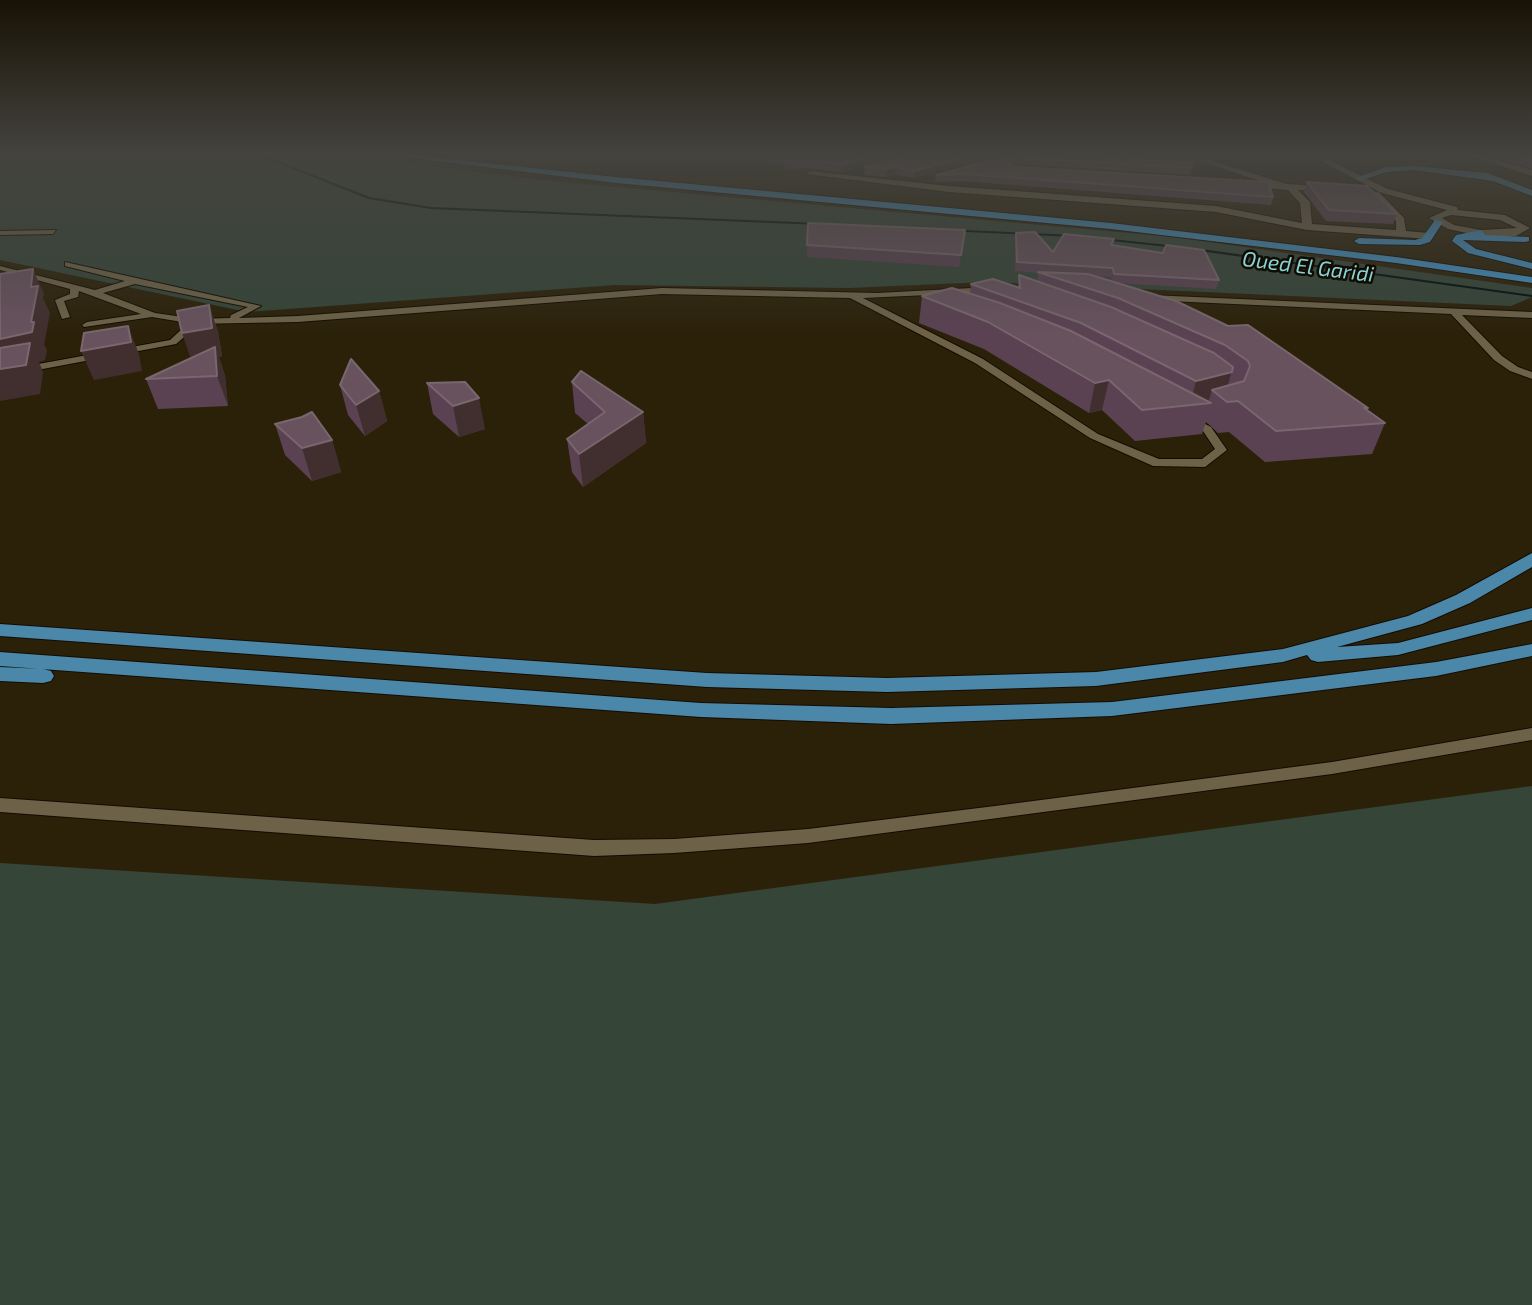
<!DOCTYPE html>
<style>
body{margin:0}
canvas{display:block;background:#2b2109}
</style>
<canvas width="1532" height="1305"></canvas>
<script>
const g = document.querySelector('canvas').getContext('2d');
g.lineJoin = 'round';
function paint(path, color) {
  g.fillStyle = color;
  g.fill(path, 'evenodd');
}
function poly(rows) {
  const path = new Path2D();
  for (const r of rows) {
    path.moveTo(r[0], r[1]);
    for (let i = 2; i < r.length; i += 2) path.lineTo(r[i], r[i + 1]);
  }
  return path;
}
function stroke(path, color, width, dash) {
  g.strokeStyle = color;
  g.lineWidth = width;
  g.lineCap = dash ? 'butt' : 'round';
  g.setLineDash(dash || []);
  g.stroke(path);
}
function write(font, color, halo, rows, align = 'center') {
  g.font = font + ' "Exo 2",sans-serif';
  g.lineWidth = 5;
  g.setLineDash([]);
  g.textBaseline = 'middle';
  g.strokeStyle = halo;
  g.fillStyle = color;
  for (const [text, x, y, turn = 0] of rows) {
    g.save();
    g.translate(x, y);
    g.rotate((+turn || 0) * Math.PI / 180);
    g.textAlign = isNaN(turn) ? turn : align;
    if (halo) g.strokeText(text, 0, 0);
    g.fillText(text, 0, 0);
    g.restore();
  }
}
paint(poly([
 [0,153,323,153,561,182,1174,237,1532,288,1532,297,1511,306,986,282,849,288,615,285,247,312,0,260],
 [1532,786,1532,1305,0,1305,0,863,655,904]
]), '#354538');
paint(poly([
 [253,153,257,153,370,197,431,207,820,223,822,224,820,225,431,209,368,199,253,153],
 [882,226,1072,235,1074,236,1072,237,883,228,882,226],
 [1102,238,1177,246,1179,247,1177,248,1103,240,1102,238],
 [1194,248,1532,295,1532,297,1192,250,1194,248]
]), '#001010');
const service = poly([
 [56,230,53,234,0,235,0,231,56,230],
 [65,262,261,306,239,318,298,316,662,288,877,293,991,287,994,288,994,292,863,298,983,359,1098,434,1159,459,1202,459,1215,449,1203,431,1182,419,1182,415,1186,414,1211,427,1227,450,1205,467,1153,466,1090,438,975,363,850,298,662,294,298,322,191,324,190,332,176,344,0,377,0,371,170,340,182,329,182,322,152,317,84,327,82,325,87,322,141,314,79,291,78,297,64,301,70,317,62,319,55,300,70,294,70,289,0,270,0,266,95,290,125,281,65,266,65,262],
 [135,284,248,307,231,315,230,318,197,319,155,313,103,293,135,284],
 [1150,295,1532,312,1532,318,1462,315,1502,356,1518,367,1532,372,1532,379,1510,371,1494,360,1451,314,1147,300,1147,296,1150,295],
 [1532,728,1532,740,1332,774,808,843,674,853,594,856,0,812,0,798,594,840,674,839,808,829,995,806,1332,762,1532,728]
]);
const minor = poly([
 [1176,153,1187,153,1287,184,1336,187,1336,191,1333,192,1298,190,1310,202,1312,224,1396,230,1396,221,1376,201,1374,194,1378,191,1404,218,1406,231,1429,233,1434,236,1429,239,1307,230,1216,212,949,192,806,174,810,171,949,186,1216,206,1302,223,1300,203,1288,190,1239,186,1239,182,1242,181,1265,183,1176,153],
 [1461,153,1472,153,1532,170,1532,176,1461,153]
]);
const tertiary = poly([
 [1305,153,1315,153,1388,189,1457,207,1458,210,1505,215,1530,228,1516,236,1481,236,1448,229,1429,218,1447,210,1382,193,1305,153],
 [1451,215,1500,220,1517,228,1481,230,1454,225,1442,218,1451,215]
]);
const trunk = poly([
 [1414,166,1488,173,1532,190,1532,196,1493,181,1414,170,1387,172,1359,181,1355,178,1386,167,1414,166],
 [1532,553,1532,567,1470,603,1422,624,1337,647,1398,643,1532,608,1532,620,1398,655,1318,662,1311,660,1307,655,1283,662,1096,686,887,692,707,687,0,636,0,624,707,673,887,678,1096,672,1283,649,1408,616,1456,595,1532,553],
 [1532,644,1532,656,1436,676,1112,716,891,724,701,717,0,666,0,652,701,703,891,708,1112,702,1436,662,1532,644],
 [0,667,43,669,51,671,54,676,51,681,43,683,0,681,0,667]
]);
const motorway = poly([
 [371,153,394,153,616,177,1111,223,1396,257,1532,277,1532,283,1396,263,1111,229,616,183,371,153],
 [1435,220,1443,222,1430,242,1420,245,1359,244,1354,241,1359,238,1415,240,1422,238,1435,220],
 [1481,230,1485,235,1529,237,1529,241,1525,242,1463,240,1476,249,1532,263,1532,269,1468,253,1452,241,1456,235,1481,230]
]);
stroke(service, '#140b00', 2);
stroke(minor, '#140b00', 2);
stroke(tertiary, '#140b00', 2);
stroke(trunk, '#140b00', 2);
stroke(motorway, '#140b00', 2);
paint(service, '#6d6248');
paint(minor, '#6d6248');
paint(tertiary, '#6d6248');
paint(trunk, '#4a87a9');
paint(motorway, '#4290c1');
paint(poly([
 [652,153,708,153,680,159],
 [743,153,910,153,841,172,810,168,786,169,782,164,743,159],
 [916,153,1004,153,914,178,896,175,885,177,864,175,865,167],
 [1018,153,1041,155,1110,157,1192,168,1190,175,1014,164,1013,166,1015,167,1273,197,1271,205,962,181,935,182,936,175],
 [1105,153,1191,153,1197,155,1195,163,1111,154],
 [1195,153,1253,153,1216,159],
 [1478,153,1532,153,1532,169],
 [1307,182,1397,214,1393,224,1326,221,1304,192],
 [808,223,965,230,959,267,807,257],
 [1016,233,1053,252,1113,245,1219,280,1216,289,1117,283,1368,408,1367,411,1385,423,1372,454,1265,462,1229,432,1218,433,1206,422,1202,434,1135,441,1102,410,1089,413,984,349,919,323,922,296,970,294,971,284,1018,287,1019,275,1037,281,1038,273,1015,271,1015,241],
 [1094,276,1111,277,1112,281],
 [209,305,218,332,222,356,219,357,225,376,228,406,158,409,146,379,191,358],
 [572,382,643,412,646,443,583,487,572,472,567,439,588,424,575,413],
 [427,383,485,429,459,437,433,414],
 [340,385,379,391,387,421,365,436,348,415],
 [275,424,332,440,341,472,312,481,285,455]
]), '#5a4252');
paint(poly([
 [680,153,708,153,680,159],
 [885,153,910,153,841,172,841,165],
 [979,153,1004,153,914,178,914,171],
 [1218,153,1253,153,1216,159],
 [1015,158,1014,164,1008,170,1008,163],
 [896,167,896,175,885,177,886,169],
 [33,269,44,294,43,298,50,313,44,345,47,350,45,360,39,362,43,372,40,394,0,401,0,339,31,322,31,287],
 [209,305,218,332,222,356,219,357,225,376,228,406,217,376,192,362,182,333],
 [128,326,139,354,142,371,94,380,81,351],
 [1233,367,1223,402,1224,400,1212,390,1208,403,1190,405,1196,381],
 [1109,380,1102,410,1089,413,1095,383],
 [379,391,387,421,365,436,356,405],
 [479,398,485,429,459,437,453,406],
 [643,412,646,443,583,487,579,454],
 [332,440,341,472,312,481,302,448]
]), '#412e2f');
const building = poly([
 [752,153,885,153,841,165,811,161,786,162,782,156,752,153],
 [916,153,979,153,914,171,896,167,886,169,865,167,916,153],
 [1018,153,1031,153,1041,155,1096,153,1110,157,1192,163,1192,168,1015,158,1008,163,1015,167,1268,182,1273,197,963,174,936,175,1018,153],
 [1169,153,1191,153,1197,155,1169,153],
 [1502,153,1532,153,1532,161,1502,153],
 [1307,182,1367,186,1397,214,1329,210,1307,182],
 [808,223,965,230,961,255,807,245,808,223],
 [1035,232,1053,252,1064,234,1114,239,1111,245,1163,253,1166,245,1204,250,1219,280,1114,274,1113,268,1017,262,1016,233,1035,232],
 [33,269,31,287,38,286,31,322,34,322,32,332,0,339,0,274,33,269],
 [1038,272,1088,274,1176,301,1228,326,1248,325,1368,408,1364,408,1385,423,1276,431,1238,401,1227,402,1212,390,1244,381,1250,366,1248,361,1225,345,1118,298,1038,272],
 [1019,275,1111,307,1214,353,1233,367,1232,372,1196,381,1081,323,971,284,993,279,1020,288,1019,275],
 [952,288,1000,303,1071,331,1211,403,1142,410,1109,380,1095,383,988,322,922,296,952,288],
 [209,305,212,328,182,333,177,311,209,305],
 [128,326,131,342,81,351,84,333,128,326],
 [30,343,26,365,0,369,0,348,30,343],
 [215,347,217,376,146,379,215,347],
 [351,359,379,391,356,405,340,385,351,359],
 [581,371,643,412,579,454,567,439,605,412,572,382,581,371],
 [465,382,479,398,453,406,427,383,465,382],
 [312,412,332,440,302,448,275,424,302,417,312,412]
]);
paint(building, '#67525e');
stroke(building, '#79666e', 2);
const sky = g.createLinearGradient(0, 0, 0, 335);
sky.addColorStop(0, '#181205');
sky.addColorStop(0.46, '#44433e');
sky.addColorStop(1, '#44433e00');
g.fillStyle = sky;
g.fillRect(0, 0, 1532, 335);
write('italic 21px', '#88d3d4', '#100c03', [
 ["Oued El Garidi",1308,267,7]
]);
</script>
